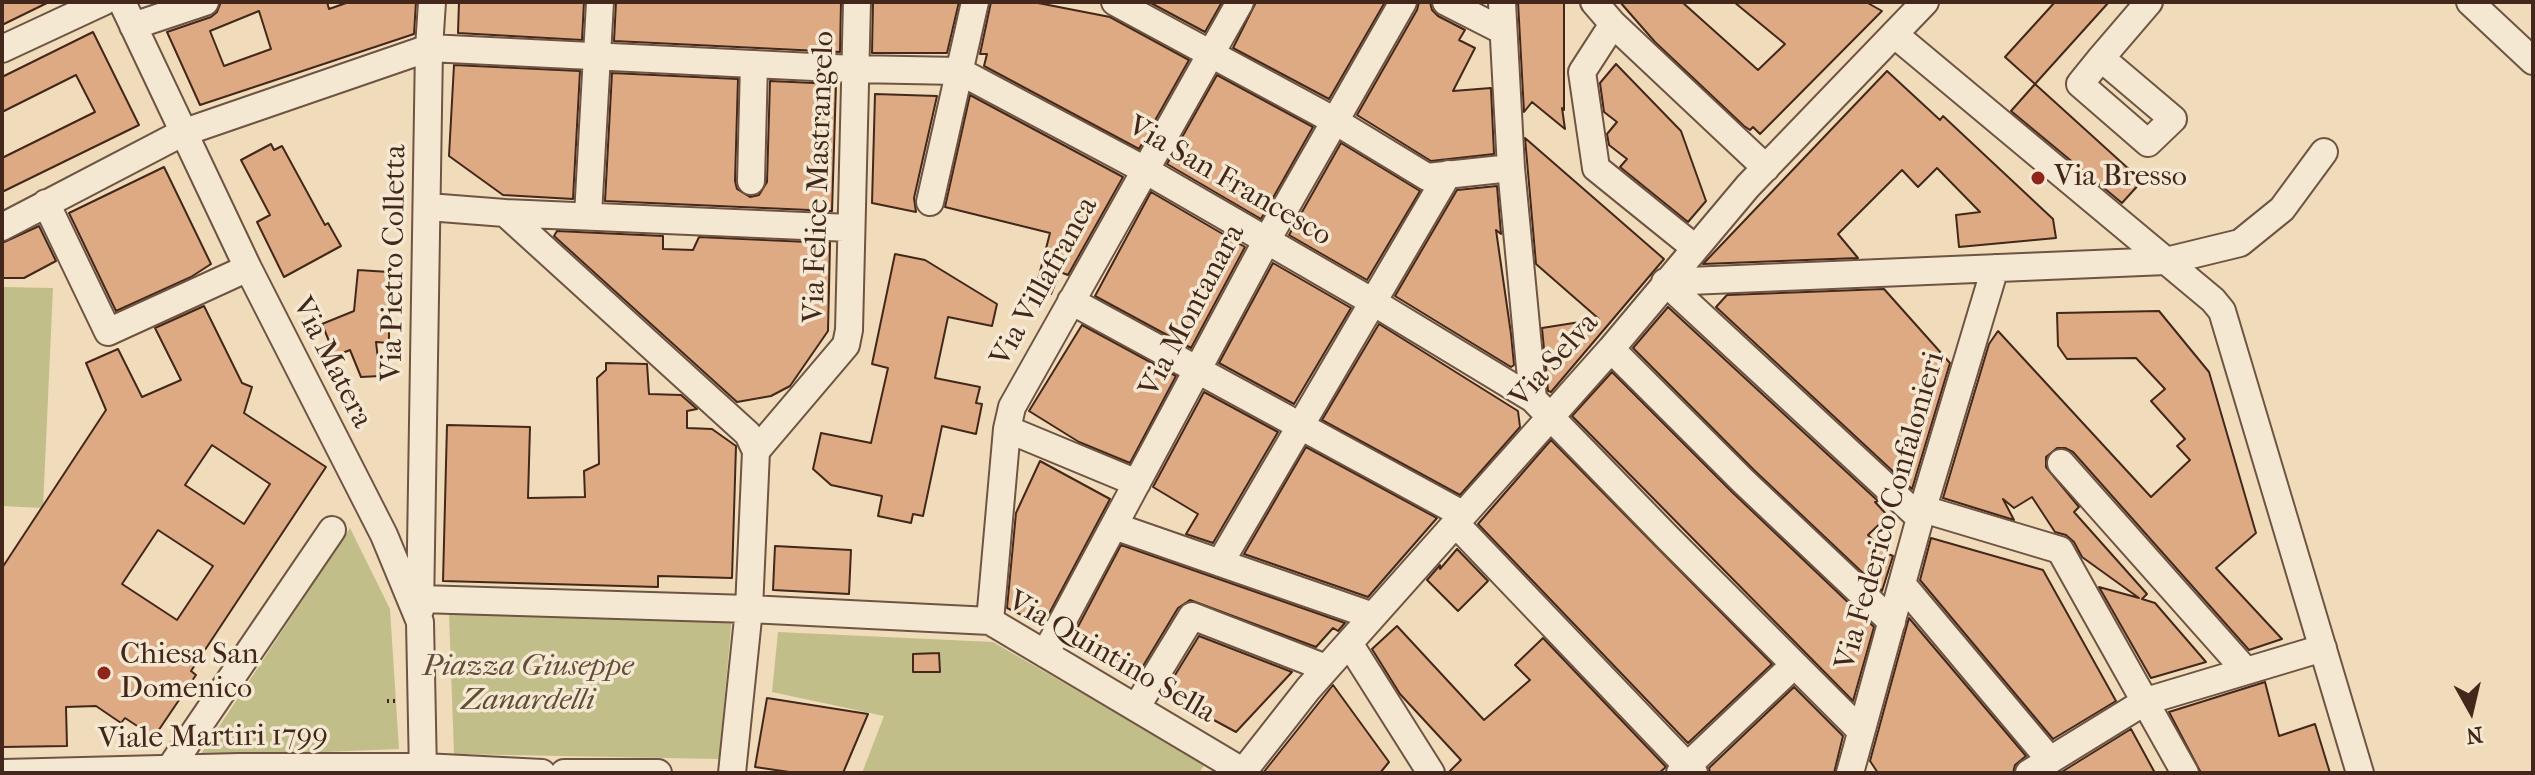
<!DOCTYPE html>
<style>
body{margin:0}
#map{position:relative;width:2535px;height:775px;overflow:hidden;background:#f0dcba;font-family:"IM FELL French Canon",serif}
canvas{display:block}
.frame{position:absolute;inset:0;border:4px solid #42271a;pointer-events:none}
.north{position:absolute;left:2431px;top:671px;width:80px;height:80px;-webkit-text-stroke:6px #f5e8d2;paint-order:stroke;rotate:172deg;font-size:22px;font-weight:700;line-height:32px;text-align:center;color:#42271a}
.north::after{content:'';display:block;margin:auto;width:28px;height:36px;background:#42271a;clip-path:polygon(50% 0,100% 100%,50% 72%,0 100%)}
</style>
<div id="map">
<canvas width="2535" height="775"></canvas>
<div class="frame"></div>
<div class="north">N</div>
</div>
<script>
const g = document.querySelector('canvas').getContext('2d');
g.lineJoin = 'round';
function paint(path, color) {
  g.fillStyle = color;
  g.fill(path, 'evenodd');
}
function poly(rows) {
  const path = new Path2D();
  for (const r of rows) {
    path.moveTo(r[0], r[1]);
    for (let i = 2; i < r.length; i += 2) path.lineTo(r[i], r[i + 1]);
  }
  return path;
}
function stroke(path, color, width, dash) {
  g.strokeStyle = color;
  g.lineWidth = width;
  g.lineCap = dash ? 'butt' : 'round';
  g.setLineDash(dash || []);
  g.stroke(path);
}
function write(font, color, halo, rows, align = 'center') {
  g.font = font + ' "IM FELL French Canon",serif';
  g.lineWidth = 7;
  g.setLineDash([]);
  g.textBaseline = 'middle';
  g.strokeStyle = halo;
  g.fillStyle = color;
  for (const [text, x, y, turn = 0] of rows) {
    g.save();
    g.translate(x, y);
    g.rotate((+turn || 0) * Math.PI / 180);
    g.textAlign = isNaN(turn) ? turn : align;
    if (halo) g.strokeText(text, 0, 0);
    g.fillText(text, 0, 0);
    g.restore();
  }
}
paint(poly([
 [2,287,53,288,43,508,2,506],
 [350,528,390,609,399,749,199,757],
 [449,614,732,617,719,759,454,754],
 [778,632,993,642,1205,764,1199,773,862,773,884,716,772,692]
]), '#c2be8a');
const building = poly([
 [2,2,49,2,2,25,2,2],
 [221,2,327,2,329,9,349,2,416,2,414,34,200,105,167,32,211,17,217,12,221,2],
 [259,11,271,49,224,66,210,31,259,11],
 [459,2,584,2,582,40,458,33,459,2],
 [616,2,841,2,840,52,614,41,616,2],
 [873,2,959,2,947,53,872,53,873,2],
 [991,2,1033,2,1110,17,1189,60,1139,149,984,66,987,54,980,54,991,2],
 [1149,2,1222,2,1205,32,1149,2],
 [1256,2,1385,2,1329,99,1233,48,1256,2],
 [1419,2,1430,2,1432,10,1438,16,1465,30,1459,40,1475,48,1453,91,1491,88,1494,154,1431,161,1357,115,1417,10,1419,2],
 [1518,2,1564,2,1564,110,1562,108,1565,129,1532,102,1524,112,1518,2],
 [1620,2,1682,2,1758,70,1785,44,1734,2,1866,2,1882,11,1760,134,1753,127,1750,130,1744,126,1655,42,1620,2],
 [2055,2,2109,2,2035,84,2005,57,2055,2],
 [93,32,139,125,2,192,2,158,95,112,76,75,2,112,2,77,93,32],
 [1616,64,1681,131,1706,201,1688,222,1620,167,1627,159,1609,145,1607,134,1617,122,1604,112,1600,83,1616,64],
 [454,65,580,71,573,199,503,195,449,156,454,65],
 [1887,71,1940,120,1943,116,2053,219,2056,238,1959,247,1956,215,1980,212,1937,168,1918,187,1902,170,1838,234,1858,258,1703,264,1887,71],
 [612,73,738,79,735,181,737,189,750,197,759,195,767,182,770,81,836,84,832,211,605,201,612,73],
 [1217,75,1313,127,1261,219,1167,164,1217,75],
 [2035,84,2142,181,2122,203,2011,111,2035,84],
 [875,94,937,96,914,198,916,212,872,203,875,94],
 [970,95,1123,177,1068,275,1060,272,1051,294,1036,287,1050,233,945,207,970,95],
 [1525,138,1664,259,1551,392,1548,391,1542,328,1599,319,1536,264,1525,138],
 [1341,143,1420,191,1367,280,1289,235,1341,143],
 [271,144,274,150,282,146,325,225,328,223,341,246,284,277,257,222,270,215,241,160,271,144],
 [164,167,211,264,191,277,116,311,69,213,164,167],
 [1497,186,1501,234,1496,230,1511,334,1514,365,1511,367,1395,296,1457,190,1497,186],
 [1151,192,1245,247,1191,348,1095,296,1151,192],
 [39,226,56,261,24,278,2,278,2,243,39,226],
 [557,231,663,236,663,249,693,250,699,237,830,243,828,331,790,386,771,396,737,402,554,236,557,231],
 [895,254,925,260,997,304,992,326,948,317,935,378,980,387,976,403,982,404,976,434,942,426,923,516,913,514,911,523,878,516,882,496,831,485,813,469,821,433,871,443,888,368,872,364,895,254],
 [1273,263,1351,308,1294,404,1219,363,1273,263],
 [358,270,389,272,389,343,376,342,380,376,361,377,350,350,335,356,322,324,354,311,358,270],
 [1884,289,1950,363,1912,489,1716,307,1727,295,1884,289],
 [204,306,242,383,252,387,244,413,326,467,191,671,196,675,154,737,125,718,121,723,96,706,66,707,67,746,2,747,2,568,106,410,86,363,118,349,142,397,181,380,155,328,204,306],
 [212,445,270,484,244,524,185,485,212,445],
 [158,530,213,566,177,620,122,584,158,530],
 [1668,307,1878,501,1875,502,1888,516,1868,535,1886,553,1893,556,1882,591,1754,470,1633,348,1668,307],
 [2159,311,2209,372,2256,533,2216,568,2282,639,2249,650,2073,452,2065,448,2057,448,2046,457,2046,467,2079,507,2074,512,2147,594,2142,599,2155,603,2206,662,2151,678,2099,587,2139,598,2082,557,2074,542,2066,535,2055,532,2032,497,2014,508,2003,499,2014,520,1943,498,1989,344,1998,331,2151,497,2190,460,2177,446,2185,439,2151,401,2165,389,2136,358,2067,359,2058,346,2057,313,2159,311],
 [1379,324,1518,411,1520,427,1460,495,1322,420,1379,324],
 [1082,325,1176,376,1130,463,1079,442,1029,411,1082,325],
 [606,363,647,364,649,394,681,395,697,409,687,411,687,428,712,429,736,446,732,578,658,576,658,587,443,581,447,425,530,427,528,498,585,497,584,471,599,464,597,378,606,370,606,363],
 [1612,372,1732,492,1874,627,1853,701,1572,416,1612,372],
 [1204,392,1278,432,1213,543,1186,534,1198,514,1153,487,1204,392],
 [1551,440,1772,664,1688,743,1478,524,1551,440],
 [1306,447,1437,518,1368,597,1244,554,1306,447],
 [1040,461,1110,499,1043,625,1007,608,1016,513,1040,461],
 [1931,538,2043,570,2116,701,2053,739,1920,580,1931,538],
 [1121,545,1345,623,1338,631,1333,628,1316,647,1190,600,1178,608,1137,676,1071,640,1121,545],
 [775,546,851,550,849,594,773,590,775,546],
 [1457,549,1488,581,1458,611,1427,580,1440,565,1440,569,1457,549],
 [1909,618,2026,756,2015,765,2013,773,1878,773,1870,761,1909,618],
 [1397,626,1484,720,1530,680,1515,665,1543,638,1666,767,1659,773,1448,773,1461,760,1400,694,1372,649,1397,626],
 [1199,636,1292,672,1236,732,1164,693,1199,636],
 [939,653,940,672,913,672,913,654,939,653],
 [2265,682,2279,736,2315,724,2330,773,2201,773,2169,712,2265,682],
 [1333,685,1389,762,1380,773,1263,773,1333,685],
 [1794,687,1843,736,1834,773,1710,773,1709,768,1794,687],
 [767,698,868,714,843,773,796,773,755,767,767,698],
 [2131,729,2155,773,2060,773,2131,729]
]);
paint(building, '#ddaa84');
stroke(building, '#42271a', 2);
const minor = poly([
 [122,2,248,268,384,535,420,622,423,773],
 [1115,2,1335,121,1427,177,1511,168],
 [1446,2,1503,31],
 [1502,2,1511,168,1533,399],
 [1594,2,1613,24,1766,168],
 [2470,2,2533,61],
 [1613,24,1582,72,1596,168,1695,248],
 [133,26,205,2],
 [1894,34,2213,300,2222,311,2360,773],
 [2,49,103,2],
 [2101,58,2173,119,2148,143,2080,84,2101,58],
 [2101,58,2149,2],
 [751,181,754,64],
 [930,202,975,2],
 [46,203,108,332,248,268],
 [428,207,505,213,748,434,756,451],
 [505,213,850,228],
 [588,215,600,2],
 [2,227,182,133,429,48,854,69,959,71,1145,170,1373,302,1533,399,1669,539,1861,731],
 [1665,282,2166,261,2240,243,2282,209,2324,152],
 [1665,282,1920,518],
 [1071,301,1462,514],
 [1611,349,1743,481,1892,622],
 [1007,429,1137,483],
 [2061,463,2246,671],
 [1923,509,2060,550,2185,773],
 [1455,523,1694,773],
 [1114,526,1373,616],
 [1220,563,1448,174],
 [1902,584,2050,760],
 [420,599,749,609,990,621,1242,771],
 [420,610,429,48,432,2],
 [990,621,1007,429,1012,407,1240,2],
 [1349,643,1431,773],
 [1045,654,1267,240,1403,2],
 [1136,708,1192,616,1326,668],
 [168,771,332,530],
 [4,773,240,767,423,767,542,773],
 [564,773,658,773],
 [732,773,749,609,756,451,846,345,849,330,857,2],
 [1242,773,1308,689,1611,349,1748,186,1925,2],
 [1680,773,1794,665],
 [1850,773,1920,518,1995,268],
 [2029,773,2146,701,2323,648]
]);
stroke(minor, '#6e5442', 30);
stroke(poly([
 [387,701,399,701]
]), '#42271a', 4, [2, 4]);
stroke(minor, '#f5e8d2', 26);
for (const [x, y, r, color] of [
 [2038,178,8,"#8f2418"],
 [104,673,8,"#8f2418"]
]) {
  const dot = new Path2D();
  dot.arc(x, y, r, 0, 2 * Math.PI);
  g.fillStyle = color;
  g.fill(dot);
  stroke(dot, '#f5e8d2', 3);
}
write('30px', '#42271a', '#f5e8d2', [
 ["Via Felice Mastrangelo",820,177,-88],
 ["Via San Francesco",1229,182,30],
 ["Via Pietro Colletta",395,263,-89],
 ["Via Villafranca",1045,282,-61],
 ["Via Montanara",1193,311,-62],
 ["Via Selva",1555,361,-48],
 ["Via Matera",331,363,63],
 ["Via Federico Confalonieri",1891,511,-74],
 ["Via Quintino Sella",1111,658,30],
 ["Viale Martiri 1799",213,738,-1]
]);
write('30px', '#42271a', '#f5e8d2', [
 ["Via Bresso",2054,178],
 ["Chiesa San",120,656],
 ["Domenico",120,690]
], 'left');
write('italic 30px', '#624d36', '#f5e8d2', [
 ["Piazza Giuseppe",528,668],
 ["Zanardelli",528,702]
]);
</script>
